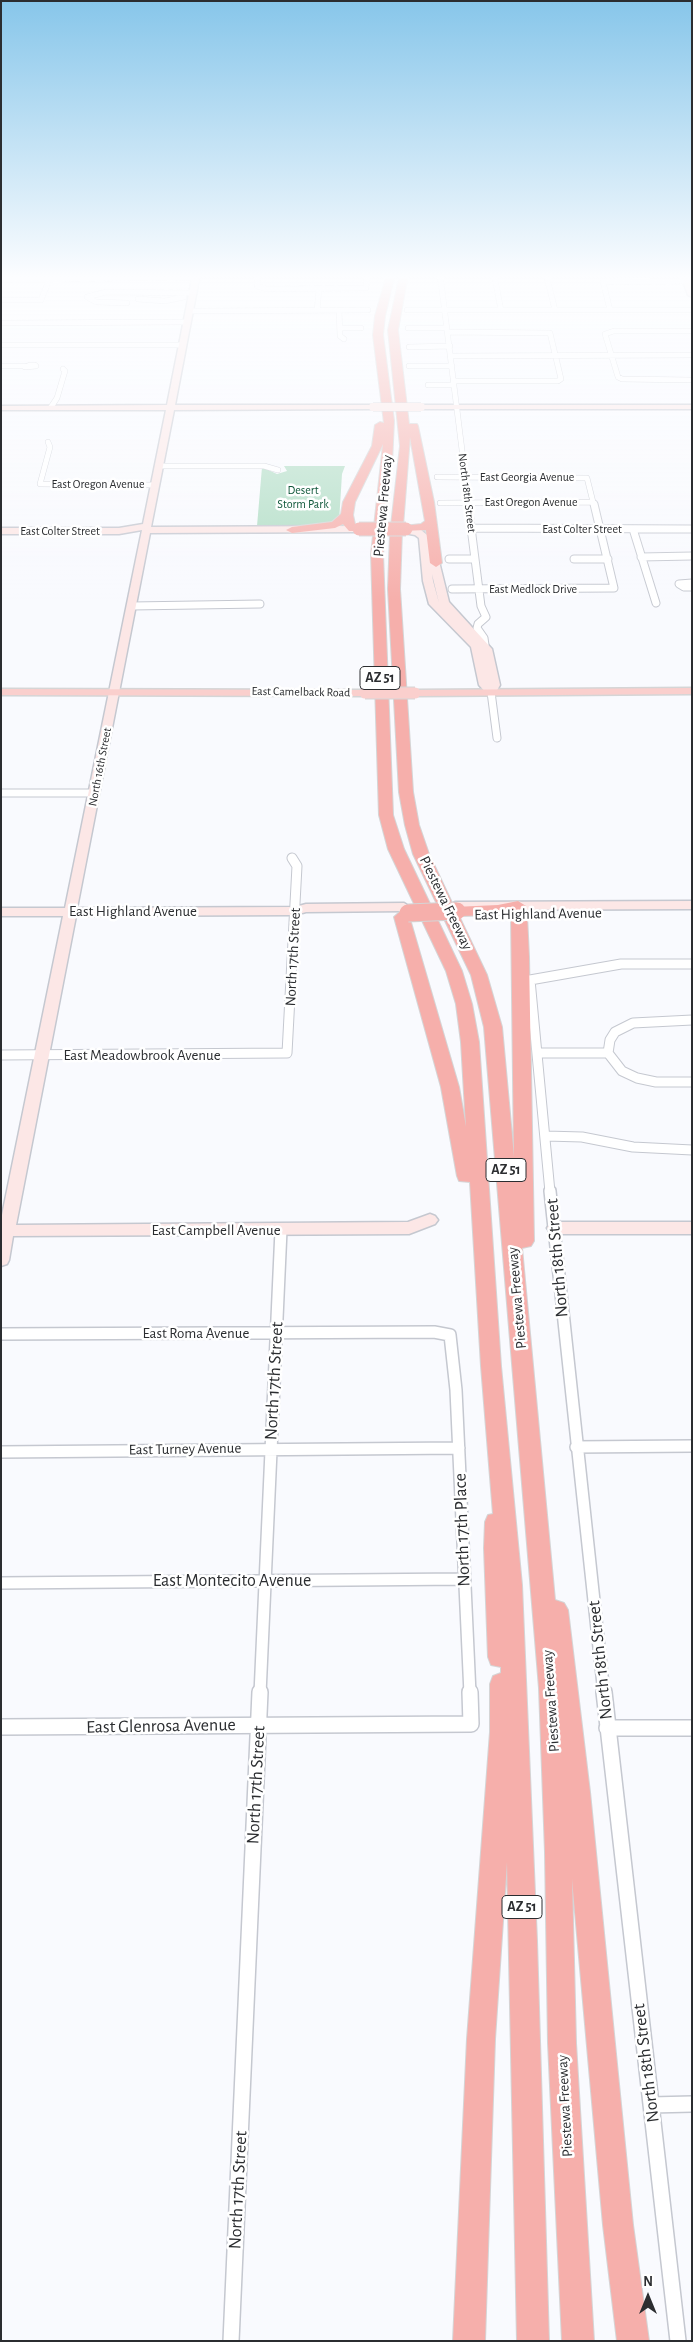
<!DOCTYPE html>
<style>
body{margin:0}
#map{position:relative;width:693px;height:2342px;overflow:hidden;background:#f9fafe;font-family:"Alegreya Sans",sans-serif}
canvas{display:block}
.frame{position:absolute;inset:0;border:2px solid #2b2d30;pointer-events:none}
.north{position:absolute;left:623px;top:2272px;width:50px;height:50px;-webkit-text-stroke:4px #fff;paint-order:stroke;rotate:0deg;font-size:14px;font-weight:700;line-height:20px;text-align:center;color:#2b2d30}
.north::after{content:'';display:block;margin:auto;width:18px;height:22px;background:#2b2d30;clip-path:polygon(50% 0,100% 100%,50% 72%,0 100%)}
</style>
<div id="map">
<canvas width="693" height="2342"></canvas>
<div class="frame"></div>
<div class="north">N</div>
</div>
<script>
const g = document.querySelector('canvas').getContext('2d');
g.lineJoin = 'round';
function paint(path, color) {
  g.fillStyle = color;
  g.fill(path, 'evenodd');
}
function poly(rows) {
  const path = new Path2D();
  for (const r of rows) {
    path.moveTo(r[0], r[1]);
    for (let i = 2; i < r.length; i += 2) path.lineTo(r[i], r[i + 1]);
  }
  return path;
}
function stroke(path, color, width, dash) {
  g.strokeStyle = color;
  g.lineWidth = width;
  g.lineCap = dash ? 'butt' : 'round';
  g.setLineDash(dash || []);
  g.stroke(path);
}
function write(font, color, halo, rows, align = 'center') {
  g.font = font + ' "Alegreya Sans",sans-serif';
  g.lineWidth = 5;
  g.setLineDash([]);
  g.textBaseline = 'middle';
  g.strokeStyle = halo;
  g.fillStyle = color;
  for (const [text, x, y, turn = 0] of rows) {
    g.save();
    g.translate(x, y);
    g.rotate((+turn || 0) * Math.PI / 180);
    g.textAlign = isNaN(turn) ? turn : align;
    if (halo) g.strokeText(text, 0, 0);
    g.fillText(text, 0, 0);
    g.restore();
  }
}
paint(poly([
 [284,466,345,466,342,474,339,522,324,526,257,526,262,467,277,474,287,471]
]), '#b1ddc5');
const streetFar4 = poly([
 [258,274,257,286,267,289,366,288,367,274],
 [440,274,469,506],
 [494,274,501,310],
 [546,274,555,310],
 [1,280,197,277],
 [138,299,165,301,184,297],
 [1,300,41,300,49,280],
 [127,303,96,302,87,297,106,292,194,293],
 [339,310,340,336,344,339],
 [407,310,692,310],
 [610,310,603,282,686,281],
 [190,311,368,310],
 [317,311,319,289],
 [1,323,187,322],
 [340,328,361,328],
 [408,328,447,328],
 [692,331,614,331,605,334,618,377,622,379,692,380],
 [447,332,550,333,561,379,558,381,453,381],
 [1,345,183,345],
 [409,347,450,346],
 [450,356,692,355],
 [30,365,35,365,36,366,25,367,30,365],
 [1,366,25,366],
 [409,366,452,366],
 [428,385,454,385],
 [51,407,57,398,65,371,63,369],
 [48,442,50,447,40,484,155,485],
 [158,466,264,466,278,470],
 [437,477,587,478,594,506],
 [440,503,593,502]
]);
const streetFar3 = poly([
 [468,504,481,606,486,617,478,624,477,628,484,638,485,645],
 [471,528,692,529],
 [633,529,656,603],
 [641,557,692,556],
 [449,559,475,559],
 [574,559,608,559],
 [692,583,679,584,684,587,692,587],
 [452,589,614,588,594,504],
 [132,606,260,604],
 [491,692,497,738],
 [1,793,95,793]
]);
const streetFar2 = poly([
 [537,1053,608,1053,622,1071,637,1078,656,1082,692,1082],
 [608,1053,610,1040,615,1032,633,1023,692,1020],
 [1,1055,287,1053,297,866,292,858],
 [546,1136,582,1137,633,1147,692,1150],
 [550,1192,530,980,621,964,692,964]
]);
const streetFar1 = poly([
 [550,1191,604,1694],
 [1,1334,434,1332,450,1335,456,1390,470,1694],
 [576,1447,692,1446],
 [1,1452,459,1448],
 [1,1583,464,1579],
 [260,1694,281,1230]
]);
const street = poly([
 [604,1692,678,2341],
 [1,1727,471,1724,470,1692],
 [607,1728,692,1728],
 [651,2105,692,2104],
 [231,2341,260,1692]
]);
const secondary = poly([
 [193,274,200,274,175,405,373,405,377,407,373,409,174,410,151,527,359,526,364,529,359,532,150,533,77,908,295,907,306,904,404,903,410,907,404,911,306,912,295,915,76,916,16,1225,408,1222,430,1214,435,1216,438,1220,435,1224,409,1234,13,1236,9,1260,7,1264,1,1266,1,1220,63,916,1,916,1,908,65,908,142,530,119,534,1,534,1,528,119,528,143,524,166,410,1,410,1,406,167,405,193,274],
 [680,274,687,274,692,286,692,297,688,295,680,274],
 [421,405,692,405,692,409,418,409,417,407,421,405],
 [407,528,421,530,427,535,430,547,436,549,449,602,492,649,500,685,495,694,487,694,479,685,471,647,429,604,423,581,419,538,415,535,404,533,404,529,407,528],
 [432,574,439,603,440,604,439,603,433,581,432,574],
 [692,901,692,909,455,910,449,906,455,902,692,901],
 [555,1222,692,1222,692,1234,555,1234,550,1232,547,1228,550,1224,555,1222]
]);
const primary = poly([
 [692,688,692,694,415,696,409,693,415,690,692,688],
 [1,689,365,690,371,693,365,696,1,695,1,689]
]);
const highway = poly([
 [387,274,395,274,385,316,383,335,394,421,392,464,383,554,393,815,404,849,462,971,472,1004,479,1042,501,1366,522,1585,537,1941,549,2341,517,2341,507,1862,495,2039,485,2341,453,2341,467,2039,490,1732,490,1684,493,1676,501,1673,501,1667,491,1665,488,1657,484,1548,485,1522,488,1515,493,1514,481,1366,470,1182,459,1181,457,1176,441,1087,394,917,402,910,408,908,416,913,410,919,459,1087,466,1127,461,1042,456,1004,446,971,388,849,379,815,371,554,383,444,355,502,353,515,355,524,359,529,357,531,349,531,343,524,335,528,292,533,286,530,292,527,332,522,341,514,343,502,372,446,375,425,380,422,384,423,373,335,375,316,387,274],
 [400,274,408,274,398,330,409,424,417,424,418,426,434,502,442,563,436,567,430,563,426,530,402,531,400,589,413,792,419,825,429,854,454,907,498,905,518,901,526,906,520,910,527,915,529,957,534,1241,531,1246,522,1248,555,1600,564,1603,568,1610,590,1792,633,2225,649,2341,617,2341,603,2225,572,1879,576,2043,594,2341,562,2341,548,2043,545,1852,539,1688,484,1027,471,975,413,854,405,825,399,792,388,589,390,534,400,446,388,330,400,274],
 [410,437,425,521,421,524,403,526,410,437],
 [513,912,511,915,514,1157,502,1027,487,975,459,916,498,915,513,912]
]);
stroke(streetFar4, '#c5c8d0', 6);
stroke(streetFar3, '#c5c8d0', 9);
stroke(streetFar2, '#c5c8d0', 11);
stroke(streetFar1, '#c5c8d0', 14);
stroke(street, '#c5c8d0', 18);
stroke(secondary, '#c5c8d0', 3);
stroke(primary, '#d5d5d6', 3);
stroke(highway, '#d5d5d6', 2);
stroke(streetFar4, '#fff', 5);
stroke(streetFar3, '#fff', 7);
stroke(streetFar2, '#fff', 9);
stroke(streetFar1, '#fff', 11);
stroke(street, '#fff', 15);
paint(secondary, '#fce7e6');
paint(primary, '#facfcd');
paint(highway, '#f6afab');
const secondaryBridge = poly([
 [373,407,421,407]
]);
const primaryBridge = poly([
 [365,693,415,693]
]);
const highwayBridgeFar1 = poly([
 [359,529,406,529]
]);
const highwayBridge = poly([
 [408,913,457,911]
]);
stroke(secondaryBridge, '#c5c8d0', 9, []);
stroke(primaryBridge, '#d5d5d6', 13, []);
stroke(highwayBridgeFar1, '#d5d5d6', 15, []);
stroke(highwayBridge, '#d5d5d6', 19, []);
stroke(secondaryBridge, '#fce7e6', 8);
stroke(primaryBridge, '#facfcd', 11);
stroke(highwayBridgeFar1, '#f6afab', 13);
stroke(highwayBridge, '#f6afab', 17);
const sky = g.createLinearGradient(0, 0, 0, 602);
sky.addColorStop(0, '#87c6ea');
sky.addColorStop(0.46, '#fcfdff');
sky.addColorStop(1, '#fcfdff00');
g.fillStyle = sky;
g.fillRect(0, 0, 693, 602);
write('12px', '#2b2d30', '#fff', [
 ["East Georgia Avenue",527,477],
 ["East Oregon Avenue",98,484],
 ["North 18th Street",467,493,83],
 ["East Oregon Avenue",531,502],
 ["East Colter Street",582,529],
 ["East Colter Street",60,531],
 ["East Medlock Drive",533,589],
 ["East Camelback Road",301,692,1],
 ["North 16th Street",100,767,-79]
]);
write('12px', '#0f573a', '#fff', [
 ["Desert",303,490],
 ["Storm Park",303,504]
]);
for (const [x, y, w] of [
 [380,678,40],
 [506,1170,40],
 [522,1907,40]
]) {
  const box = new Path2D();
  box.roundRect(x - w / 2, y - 11.5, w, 23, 4);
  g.fillStyle = '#fff';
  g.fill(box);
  stroke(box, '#2b2d30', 1);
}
write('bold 14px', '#2b2d30', null, [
 ["AZ 51",380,678],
 ["AZ 51",506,1170],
 ["AZ 51",522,1907]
]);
write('15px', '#2b2d30', '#fff', [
 ["Piestewa Freeway",383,506,-85],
 ["Piestewa Freeway",446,903,64],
 ["East Highland Avenue",133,911],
 ["East Highland Avenue",538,914,-1],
 ["North 17th Street",293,957,-87],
 ["East Meadowbrook Avenue",142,1055],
 ["East Campbell Avenue",216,1230],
 ["Piestewa Freeway",517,1298,-95],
 ["East Roma Avenue",196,1333],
 ["East Turney Avenue",185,1449,-1],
 ["Piestewa Freeway",551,1701,-94],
 ["Piestewa Freeway",565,2106,-93]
]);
write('18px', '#2b2d30', '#fff', [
 ["North 18th Street",557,1258,-95],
 ["North 17th Street",274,1381,-87],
 ["North 17th Place",462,1530,-92],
 ["East Montecito Avenue",232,1581],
 ["North 18th Street",600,1660,-96],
 ["East Glenrosa Avenue",161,1726,-1],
 ["North 17th Street",256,1785,-87],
 ["North 18th Street",646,2063,-97],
 ["North 17th Street",238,2190,-87]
]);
</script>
